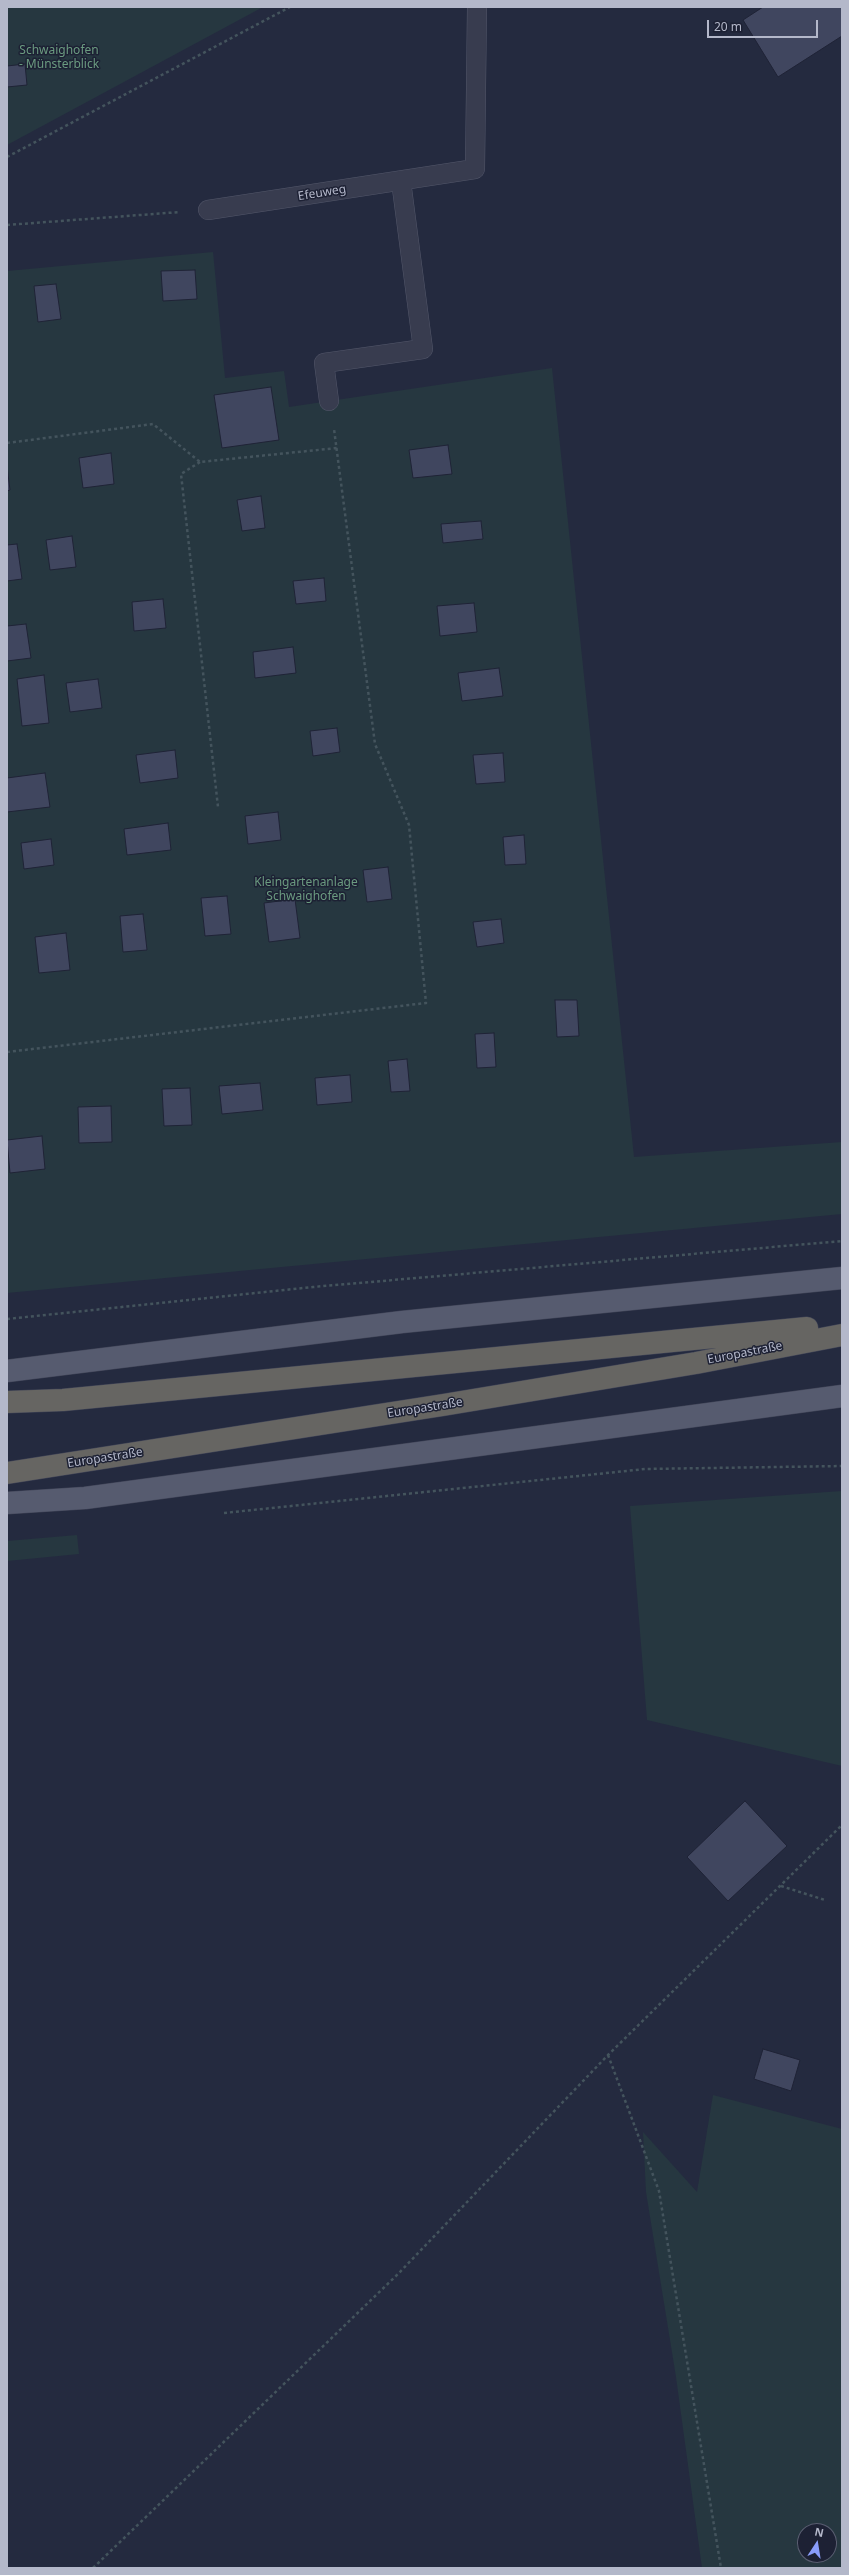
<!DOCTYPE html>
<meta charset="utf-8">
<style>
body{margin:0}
#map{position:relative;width:849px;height:2575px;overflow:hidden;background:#242a3f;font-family:"Noto Sans",sans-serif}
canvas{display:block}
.frame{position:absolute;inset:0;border:8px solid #b4b8ca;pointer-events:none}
.north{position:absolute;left:797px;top:2523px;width:40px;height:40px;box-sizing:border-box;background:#1d2134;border:1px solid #595d70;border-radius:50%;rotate:12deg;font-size:11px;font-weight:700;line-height:16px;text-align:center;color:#b4b8ca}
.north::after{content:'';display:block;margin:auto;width:14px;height:18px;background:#899cfa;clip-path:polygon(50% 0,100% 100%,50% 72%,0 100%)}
.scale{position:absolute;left:707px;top:20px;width:111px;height:18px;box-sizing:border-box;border:2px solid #b4b8ca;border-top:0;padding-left:5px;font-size:12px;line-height:14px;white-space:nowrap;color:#b4b8ca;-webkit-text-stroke:3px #1d2134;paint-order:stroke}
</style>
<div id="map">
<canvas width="849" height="2575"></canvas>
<div class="frame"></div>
<div class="north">N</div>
<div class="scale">20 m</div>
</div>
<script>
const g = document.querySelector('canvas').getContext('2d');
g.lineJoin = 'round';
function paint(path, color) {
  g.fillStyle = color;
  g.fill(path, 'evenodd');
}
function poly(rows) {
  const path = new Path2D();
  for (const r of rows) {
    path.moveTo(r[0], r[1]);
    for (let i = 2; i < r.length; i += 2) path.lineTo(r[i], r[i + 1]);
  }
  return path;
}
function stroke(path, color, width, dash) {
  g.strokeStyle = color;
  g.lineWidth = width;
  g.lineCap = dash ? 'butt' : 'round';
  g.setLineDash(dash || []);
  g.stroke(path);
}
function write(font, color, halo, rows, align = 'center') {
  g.font = font + ' "Noto Sans",sans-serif';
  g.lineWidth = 3;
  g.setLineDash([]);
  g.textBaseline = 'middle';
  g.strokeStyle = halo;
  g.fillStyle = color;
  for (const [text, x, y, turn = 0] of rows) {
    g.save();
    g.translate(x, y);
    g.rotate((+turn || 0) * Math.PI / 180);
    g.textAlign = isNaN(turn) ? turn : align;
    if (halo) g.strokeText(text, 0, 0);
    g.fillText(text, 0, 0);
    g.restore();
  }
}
paint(poly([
 [7,7,263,7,7,145],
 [213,252,225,378,284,371,289,407,552,368,634,1157,842,1142,842,1214,7,1293,7,271],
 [842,1491,842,1766,647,1720,630,1506],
 [77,1535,79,1554,7,1561,7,1541],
 [713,2095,842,2129,842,2568,702,2568,676,2377,646,2192,643,2132,697,2192],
 [805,2531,829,2531,829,2555,805,2555]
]), '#263740');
const building = poly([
 [763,7,842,7,842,36,778,77,743,20,763,7],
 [25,64,27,85,7,87,7,66,25,64],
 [195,270,197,299,163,301,161,271,195,270],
 [56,284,61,319,38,322,34,286,56,284],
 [271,387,279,440,222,448,214,395,271,387],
 [448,445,452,474,413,478,409,450,448,445],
 [111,453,114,484,83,488,79,458,111,453],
 [7,466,10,490,7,491,7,466],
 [261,496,265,528,242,531,237,500,261,496],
 [481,521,483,539,443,543,441,524,481,521],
 [72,536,76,567,50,570,46,540,72,536],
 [17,544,22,579,7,581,7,545,17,544],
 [324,578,326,601,296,604,293,581,324,578],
 [163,599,166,628,134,631,132,602,163,599],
 [474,603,477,632,440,636,437,606,474,603],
 [26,624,31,658,7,661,7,626,26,624],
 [293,647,296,673,255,678,253,652,293,647],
 [499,668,503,696,462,701,458,673,499,668],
 [44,675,49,723,22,726,17,679,44,675],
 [98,679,102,708,70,712,66,683,98,679],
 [337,728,340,752,313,756,310,731,337,728],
 [175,750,178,778,140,783,136,755,175,750],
 [503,753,505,782,476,784,473,755,503,753],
 [45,773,50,807,7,812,7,778,45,773],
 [278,812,281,840,248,844,245,816,278,812],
 [168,823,171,850,127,855,124,829,168,823],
 [524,835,526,864,505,865,503,837,524,835],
 [51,839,54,865,24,869,21,843,51,839],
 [388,867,392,899,367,902,363,870,388,867],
 [227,896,231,934,205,936,201,898,227,896],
 [295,899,300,938,269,942,264,903,295,899],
 [143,914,147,950,123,952,120,916,143,914],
 [501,919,504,943,477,947,473,922,501,919],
 [66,933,70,970,39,973,35,937,66,933],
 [555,1000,577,1000,579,1036,557,1037,555,1000],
 [494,1033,496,1067,477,1068,475,1034,494,1033],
 [407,1059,410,1091,391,1092,388,1061,407,1059],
 [350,1075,352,1102,317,1105,315,1078,350,1075],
 [260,1083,263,1110,222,1114,219,1086,260,1083],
 [190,1088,192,1125,164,1126,162,1089,190,1088],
 [111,1106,112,1142,79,1143,78,1107,111,1106],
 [42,1136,45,1169,10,1173,7,1140,42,1136],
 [745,1801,787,1846,728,1901,687,1857,745,1801],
 [763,2049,800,2060,791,2091,754,2079,763,2049]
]);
paint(building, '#40465f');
stroke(building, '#1f2336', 1);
const service = poly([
 [208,210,475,169,477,7],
 [329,401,324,363,423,349,401,181]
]);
const primary = poly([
 [7,1371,402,1322,842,1278],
 [7,1503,85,1498,842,1396]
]);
const trunk = poly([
 [7,1402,63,1400,807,1328],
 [7,1473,443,1405,696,1363,842,1335]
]);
stroke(service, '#53576a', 20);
stroke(primary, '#414558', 23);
stroke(trunk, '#404457', 23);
stroke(poly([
 [7,157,290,7],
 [7,225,180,212],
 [7,443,153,424,200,462,337,448],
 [200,462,181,474,218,807],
 [7,1052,426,1003,409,825,375,744,334,429],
 [7,1319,313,1287,842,1241],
 [224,1513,645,1469,842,1466],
 [781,1886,825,1900],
 [608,2055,659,2191,721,2568],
 [93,2568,398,2274,608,2055,842,1825]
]), '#44545d', 2.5, [3, 3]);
stroke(service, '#383c4f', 19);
stroke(primary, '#565b6f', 22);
stroke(trunk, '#666562', 22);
write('12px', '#6b9b80', '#1d2134', [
 ["Schwaighofen",59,51],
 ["- Münsterblick",59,65],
 ["Kleingartenanlage",306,883],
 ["Schwaighofen",306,897]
]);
write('12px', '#b4b8ca', '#1d2134', [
 ["Efeuweg",322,193,-9],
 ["Europastraße",745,1353,-11],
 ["Europastraße",425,1408,-9],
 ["Europastraße",105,1458,-9]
]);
</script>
